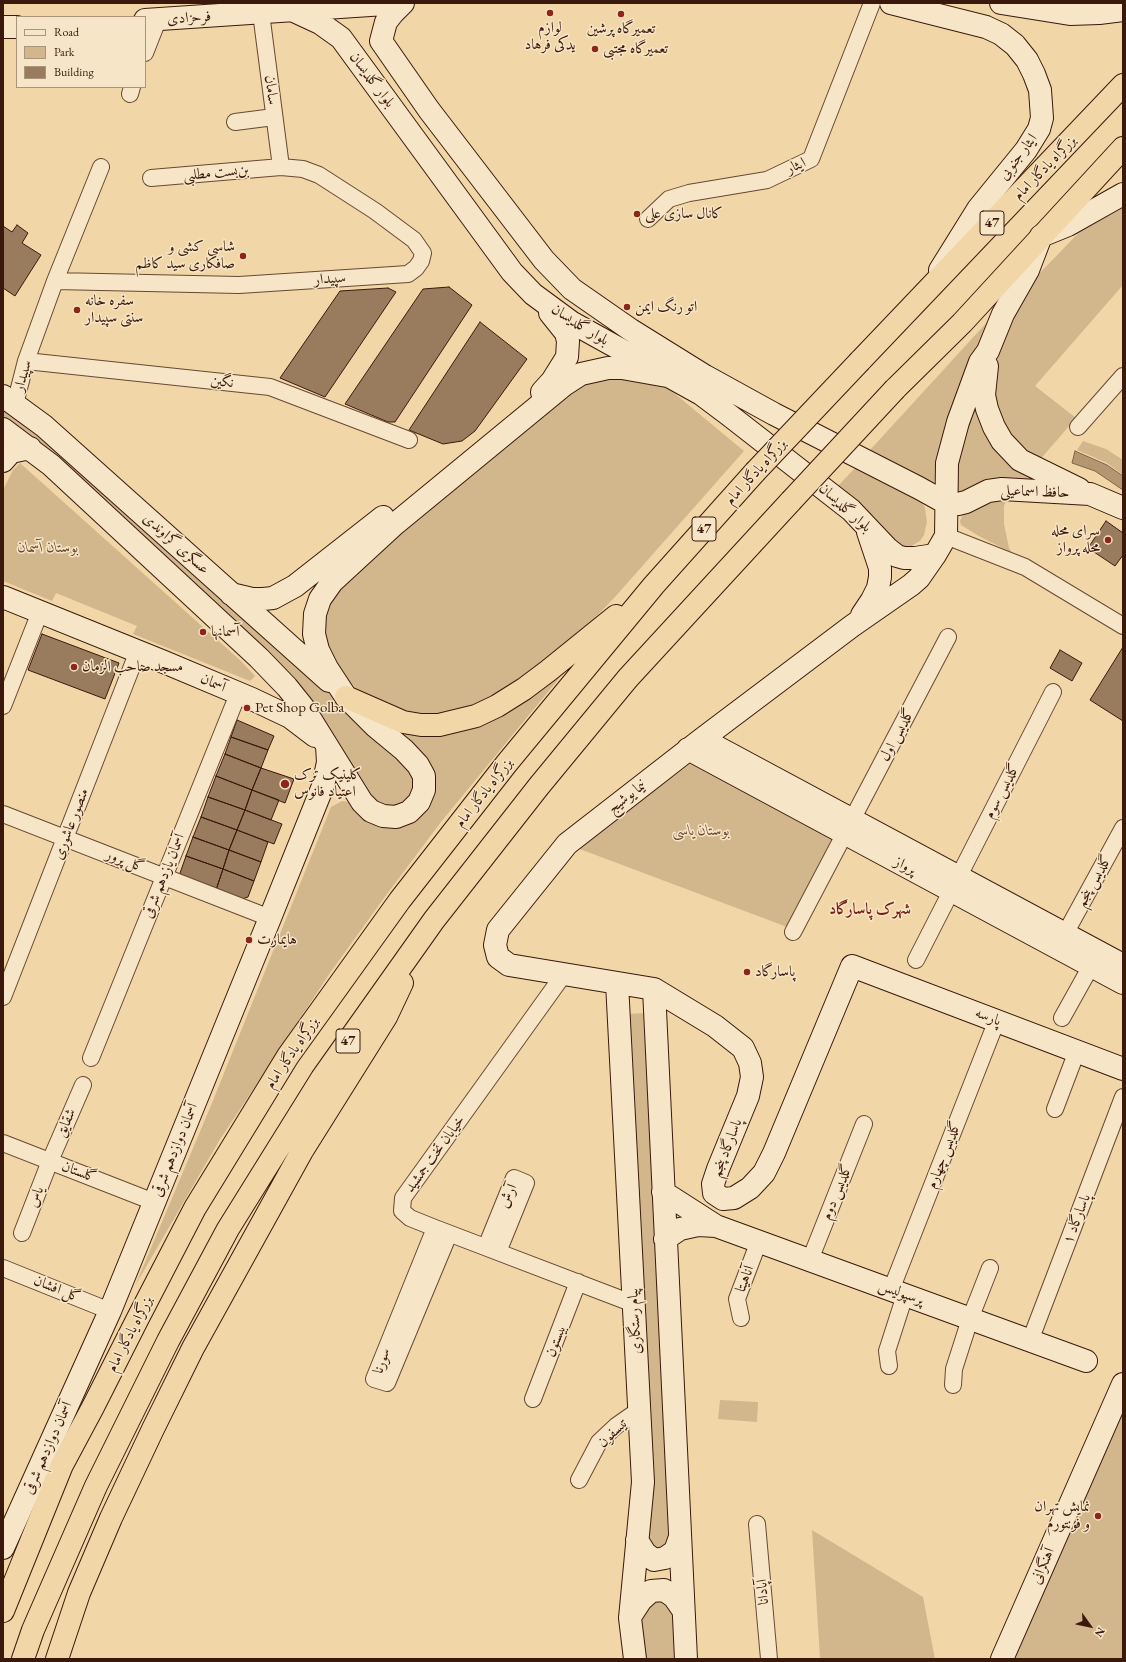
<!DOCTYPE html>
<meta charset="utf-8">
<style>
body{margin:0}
#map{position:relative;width:1126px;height:1662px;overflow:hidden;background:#f1d7a7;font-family:"EB Garamond",serif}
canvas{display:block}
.frame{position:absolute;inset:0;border:4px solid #3a190c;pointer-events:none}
.legend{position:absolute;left:16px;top:16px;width:130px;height:72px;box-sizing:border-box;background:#f6e5c6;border:1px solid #ab937c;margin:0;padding:5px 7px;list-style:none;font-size:12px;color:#3a190c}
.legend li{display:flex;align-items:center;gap:8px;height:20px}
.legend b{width:20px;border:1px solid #ab937c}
.north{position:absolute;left:1070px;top:1606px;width:40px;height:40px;-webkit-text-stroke:3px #f6e5c6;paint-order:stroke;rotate:123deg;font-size:11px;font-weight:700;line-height:16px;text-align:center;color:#3a190c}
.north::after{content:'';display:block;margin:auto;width:14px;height:18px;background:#3a190c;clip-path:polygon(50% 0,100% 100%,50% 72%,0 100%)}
</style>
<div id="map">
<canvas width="1126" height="1662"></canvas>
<div class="frame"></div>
<ul class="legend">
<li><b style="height:5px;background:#f6e5c6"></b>Road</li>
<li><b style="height:11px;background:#d2b78d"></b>Park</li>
<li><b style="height:11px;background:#997c5d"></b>Building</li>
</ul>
<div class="north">N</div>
</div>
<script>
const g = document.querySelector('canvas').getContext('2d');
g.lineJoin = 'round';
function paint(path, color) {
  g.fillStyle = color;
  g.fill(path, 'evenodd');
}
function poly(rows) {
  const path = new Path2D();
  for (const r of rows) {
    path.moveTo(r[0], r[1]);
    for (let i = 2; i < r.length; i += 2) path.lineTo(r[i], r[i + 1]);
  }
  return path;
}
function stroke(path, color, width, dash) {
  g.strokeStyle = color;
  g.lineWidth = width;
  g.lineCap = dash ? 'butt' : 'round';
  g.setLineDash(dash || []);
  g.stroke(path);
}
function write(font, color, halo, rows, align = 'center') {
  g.font = font + ' "EB Garamond",Amiri,serif';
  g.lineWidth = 3;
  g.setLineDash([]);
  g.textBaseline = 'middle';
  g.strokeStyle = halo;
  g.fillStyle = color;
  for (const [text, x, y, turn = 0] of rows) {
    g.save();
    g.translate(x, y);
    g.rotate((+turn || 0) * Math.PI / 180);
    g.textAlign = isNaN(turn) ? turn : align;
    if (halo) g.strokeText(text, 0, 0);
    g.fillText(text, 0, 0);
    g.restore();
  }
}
paint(poly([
 [1123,200,1123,285,1035,386,1076,418,1038,462,1027,457,990,406,997,343,1033,280,1095,216],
 [989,320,940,454,934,483,870,450],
 [601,376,643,378,668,388,744,451,615,597,590,623,559,650,505,690,457,713,421,720,368,698,353,686,332,665,321,623,333,596,364,564,576,387],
 [981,388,1039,480,956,501,955,464],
 [3,406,50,442,404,760,414,780,414,790,409,800,396,806,383,806,373,801,329,738,14,425,3,418],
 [1083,441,1106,449,1123,460,1123,475,1107,463,1077,450],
 [20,463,242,662,255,676,250,681,133,634,137,626,56,593,52,601,3,581,3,490,13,470],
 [855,468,922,502,925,508,927,522,924,535,920,541,908,548,899,547,838,486],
 [1008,496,1004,506,1004,524,1009,548,1012,553,977,535,961,525,960,521,963,514,971,507],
 [566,670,441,822,384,898,330,973,219,1141,135,1286,212,1103,331,807,342,801,349,802,370,819,431,792,367,710,420,731],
 [697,759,833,838,787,927,577,848],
 [648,1013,672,1533,661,1552,647,1547,626,1014],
 [720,1400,758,1402,757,1422,718,1419],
 [1123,1404,1123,1659,1015,1659],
 [812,1530,923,1597,935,1659,820,1659],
 [654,1597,672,1605,680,1659,641,1659,637,1618]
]), '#d2b78d');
const water = poly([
 [1075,451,1107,465,1123,476,1123,490,1095,471,1072,463,1075,451]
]);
paint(water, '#b39672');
stroke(water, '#836449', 1);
const building = poly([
 [17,225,28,233,22,243,41,255,15,296,3,288,3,226,12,232,17,225],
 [449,287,472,305,395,422,388,422,345,404,423,289,449,287],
 [388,288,396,292,325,397,280,378,340,291,388,288],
 [480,322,527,359,475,431,462,441,443,444,409,430,480,322],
 [1106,521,1123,533,1123,555,1115,566,1088,548,1106,521],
 [42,634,119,663,105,699,28,670,42,634],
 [1123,647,1123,721,1090,700,1123,647],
 [1060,650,1082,663,1072,681,1050,668,1060,650],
 [237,720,274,736,268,750,231,737,237,720],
 [231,737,268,750,261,768,225,754,231,737],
 [225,754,261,768,252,790,216,776,225,754],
 [261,768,294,779,285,803,252,790,261,768],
 [216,776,252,790,245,810,208,797,216,776],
 [252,790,279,800,271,820,245,810,252,790],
 [208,797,245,810,237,830,201,817,208,797],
 [245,810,282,824,274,844,237,830,245,810],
 [201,817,237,830,229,850,193,837,201,817],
 [237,830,268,842,261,862,229,850,237,830],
 [193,837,229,850,223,869,186,856,193,837],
 [229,850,261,862,254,881,223,869,229,850],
 [186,856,223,869,216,890,179,876,186,856],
 [223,869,254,881,248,897,239,900,216,890,223,869]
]);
paint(building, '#997c5d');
stroke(building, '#3a190c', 1);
const street = poly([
 [261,13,281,167],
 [145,53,158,20],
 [130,94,132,87],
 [235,122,274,117],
 [648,219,669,199,689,193,767,180,811,159,872,3],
 [55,281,101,167],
 [26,361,270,387,409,440],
 [15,404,26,361,55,281,239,285,408,274,416,268,421,261,423,253,414,240,375,211,319,175,303,169,281,167,151,178],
 [1078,427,1123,376],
 [946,536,1025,567,1123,626],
 [3,706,40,612],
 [3,814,270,918],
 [793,932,948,637],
 [1065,934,1123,828],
 [916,960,1053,692],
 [564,974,403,1198,402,1211,410,1218,435,1228,634,1304],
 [3,997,138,651],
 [1062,1018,1091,966],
 [91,1058,238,694],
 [1055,1109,1077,1051],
 [3,1143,154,1202],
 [435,1228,374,1379,387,1383,449,1234],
 [22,1233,50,1161,83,1085],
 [486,1247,514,1178,526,1183,498,1252],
 [810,1260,864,1124],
 [3,1268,110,1311],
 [891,1290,997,1020],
 [741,1318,737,1299,759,1241],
 [1030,1341,1123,1097],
 [889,1366,887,1351,905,1295],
 [953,1385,954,1369,970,1319,990,1268],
 [533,1399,578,1282],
 [579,1480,599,1442,616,1426,639,1410],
 [757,1524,769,1659]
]);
const secondary = poly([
 [891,3,986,27,1001,34,1015,45,1027,60,1034,74,1040,90,1042,118,1039,129,1026,150,978,209,940,270],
 [1001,3,1070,14,1099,13,1123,10],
 [292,10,320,23,341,38,512,272,533,294,571,322,701,394,729,415,851,510,888,549,897,556,904,558,915,558,935,555],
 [145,20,400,3],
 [3,27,17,27],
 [381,41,429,110,544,260,572,289,631,330,705,376,774,414,919,488,946,503,958,504,966,502,988,491,1002,489,1090,494,1123,508],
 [381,41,386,22,393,13,403,3],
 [1123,194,1068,225,1041,236,1028,270,1003,314,988,351,980,362,958,422,947,463,946,536,935,555,919,578,911,585,852,626,702,739,567,844,498,930,495,945,498,957,509,965,654,989,715,1026,743,1048,750,1063,752,1077,748,1096,718,1169,713,1184,714,1193,723,1199,734,1198,750,1188,764,1173,774,1153,852,966,1123,1069],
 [987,366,984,395,987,409,994,427,1002,441,1020,460,1079,489],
 [542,392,552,381,567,357,568,341,566,333,550,313],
 [3,396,44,426,329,681],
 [3,429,51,465,259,658,287,687,303,707,362,802,371,811,383,816,396,817,409,812,419,802,424,790,424,776,418,765,404,750,375,726,346,697,327,668,318,650,314,634,315,614,320,599,332,582,395,524,564,385,581,374,608,368,622,368,667,376],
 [3,461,11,452,30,448],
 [231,594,252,599,263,599,273,598,295,586,383,517],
 [3,597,164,662,252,699,290,717,315,736],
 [862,615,872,600,878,588,880,577,880,568,868,532],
 [702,739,1123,965],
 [688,749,1123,983],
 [617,983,643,1482,630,1618,635,1659],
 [654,989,686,1659],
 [663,1192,716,1226,1086,1361],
 [665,1239,680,1229,698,1225,716,1226],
 [637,1540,645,1553,654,1560,665,1558,675,1551,680,1537],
 [3,1548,110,1311,270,918,323,786,328,762,327,746],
 [630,1617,641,1600,651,1591,664,1590,674,1597,683,1610],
 [1002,1659,1123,1384]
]);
const highway = poly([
 [860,361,1123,85],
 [895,389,962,323,1123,148],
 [346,697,403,722,421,725,439,725,476,716,497,706,524,689,548,671,616,616],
 [3,1611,62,1465,93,1407,137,1320,195,1208,288,1056,400,900,507,763,654,585,755,472],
 [23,1659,33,1630,96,1486,168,1341,228,1229,322,1078,434,920,539,786,628,678,791,501],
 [57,1659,79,1593,111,1518,153,1429,193,1348,302,1151,386,1017,402,983]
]);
stroke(street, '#684833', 18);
stroke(secondary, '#3a190c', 24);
stroke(highway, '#3a190c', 24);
stroke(street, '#f6e5c6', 16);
stroke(secondary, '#f6e5c6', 22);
stroke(highway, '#f1d7a7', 22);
const highwayBridge = poly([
 [755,472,860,361],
 [791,501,895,389]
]);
stroke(highwayBridge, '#3a190c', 24, []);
stroke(highwayBridge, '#f1d7a7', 22);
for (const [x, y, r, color] of [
 [550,13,4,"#8f2418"],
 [621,14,4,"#8f2418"],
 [595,49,4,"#8f2418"],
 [637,214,4,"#8f2418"],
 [243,256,4,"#8f2418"],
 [627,307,4,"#8f2418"],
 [77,310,4,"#8f2418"],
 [1108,540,4,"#8f2418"],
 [203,632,4,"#8f2418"],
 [74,667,4,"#8f2418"],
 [247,708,4,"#8f2418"],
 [285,784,5,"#8f2418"],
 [249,940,4,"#8f2418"],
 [747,972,4,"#8f2418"],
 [1098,1516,4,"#8f2418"]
]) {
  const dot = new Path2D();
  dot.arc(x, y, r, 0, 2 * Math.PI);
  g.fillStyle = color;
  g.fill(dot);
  stroke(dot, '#f6e5c6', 1.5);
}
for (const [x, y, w] of [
 [992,223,24],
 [704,529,24],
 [348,1041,24]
]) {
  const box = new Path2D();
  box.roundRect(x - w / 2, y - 12, w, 24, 3);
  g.fillStyle = '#f6e5c6';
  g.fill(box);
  stroke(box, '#3a190c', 1);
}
write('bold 14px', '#3a190c', null, [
 ["47",992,223],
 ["47",704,529],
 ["47",348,1041]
]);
write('15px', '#3a190c', '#f6e5c6', [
 ["فرحزادی",189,18,-4],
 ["بلوار گلدیسان",372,80,53],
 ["سامان",271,90,83],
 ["ایثار جنوبی",1018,157,-53],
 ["ایثار",796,166,-25],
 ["بزرگراه یادگار امام",1045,168,-46],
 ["بن‌بست مطلبی",216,173,-5],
 ["سپیدار",330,279,-4],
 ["بلوار گلدیسان",580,325,32],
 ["سپیدار",23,376,-74],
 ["نگین",222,382,6],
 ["بزرگراه یادگار امام",756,472,-48],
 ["حافظ اسماعیلی",1035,492,2],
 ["بلوار گلدیسان",845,508,42],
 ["عسگری گراوندی",176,544,42],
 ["آسمان",213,683,24],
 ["گلدیس اول",897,735,-62],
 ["گلدیس سوم",1002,791,-63],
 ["بزرگراه یادگار امام",484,793,-52],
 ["نیما یوشیج",627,797,-38],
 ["منصور عاشوری",71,824,-69],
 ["گل پرور",125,861,21],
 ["پرواز",905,866,28],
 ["آسمان یازدهم شرقی",164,876,-68],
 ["گلدیس پنجم",1094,881,-61],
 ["پارسه",988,1017,21],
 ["بزرگراه یادگار امام",292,1053,-56],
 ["شقایق",66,1123,-67],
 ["پاسارگاد پنجم",727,1148,-69],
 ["آسمان دوازدهم شرقی",175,1150,-68],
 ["خیابان تخت جمشید",435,1154,-54],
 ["گلدیس چهارم",944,1155,-69],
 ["گلستان",79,1172,21],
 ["گلدیس دوم",837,1192,-68],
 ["آرش",508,1196,-64],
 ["یاس",36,1197,-69],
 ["پاسارگاد ۱",1077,1219,-69],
 ["آناهیتا",745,1279,-69],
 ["گل افشان",57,1289,22],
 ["پرسپولیس",901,1293,20],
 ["پیام رستگاری",635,1321,-93],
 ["بزرگراه یادگار امام",130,1334,-63],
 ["بیستون",556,1341,-69],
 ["سورنا",382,1361,-72],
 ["تیسفون",613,1433,-44],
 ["آسمان دوازدهم شرقی",48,1448,-66],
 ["آهنگرانی",1043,1566,-66],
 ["آپادانا",763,1592,-95]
]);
write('15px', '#3a190c', '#f6e5c6', [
 ["لوازم",550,28,"center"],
 ["یدکی فرهاد",550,45,"center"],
 ["تعمیرگاه پرشین",621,29,"center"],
 ["تعمیرگاه مجتبی",603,49],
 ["کانال سازی علی",645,214],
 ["شاسی کشی و",235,247,"right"],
 ["صافکاری سید کاظم",235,264,"right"],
 ["سفره خانه",85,301],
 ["سنتی سپیدار",85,318],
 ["اتو رنگ ایمن",635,307],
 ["سرای محله",1100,531,"right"],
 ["محله پرواز",1100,548,"right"],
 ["آسمانها",211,632],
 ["مسجد صاحب الزمان",82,667],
 ["Pet Shop Golba",255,708],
 ["کلینیک ترک",294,775],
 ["اعتیاد فانوس",294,792],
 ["هایمارت",257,940],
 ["پاسارگاد",755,972],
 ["نمایش تهران",1090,1507,"right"],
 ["و فونتورم",1090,1524,"right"]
], 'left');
write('italic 15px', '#684833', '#f6e5c6', [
 ["بوستان آسمان",48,548],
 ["بوستان یاسی",701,831]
]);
write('bold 16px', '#7a1f14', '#f6e5c6', [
 ["شهرک پاسارگاد",870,910]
]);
</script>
